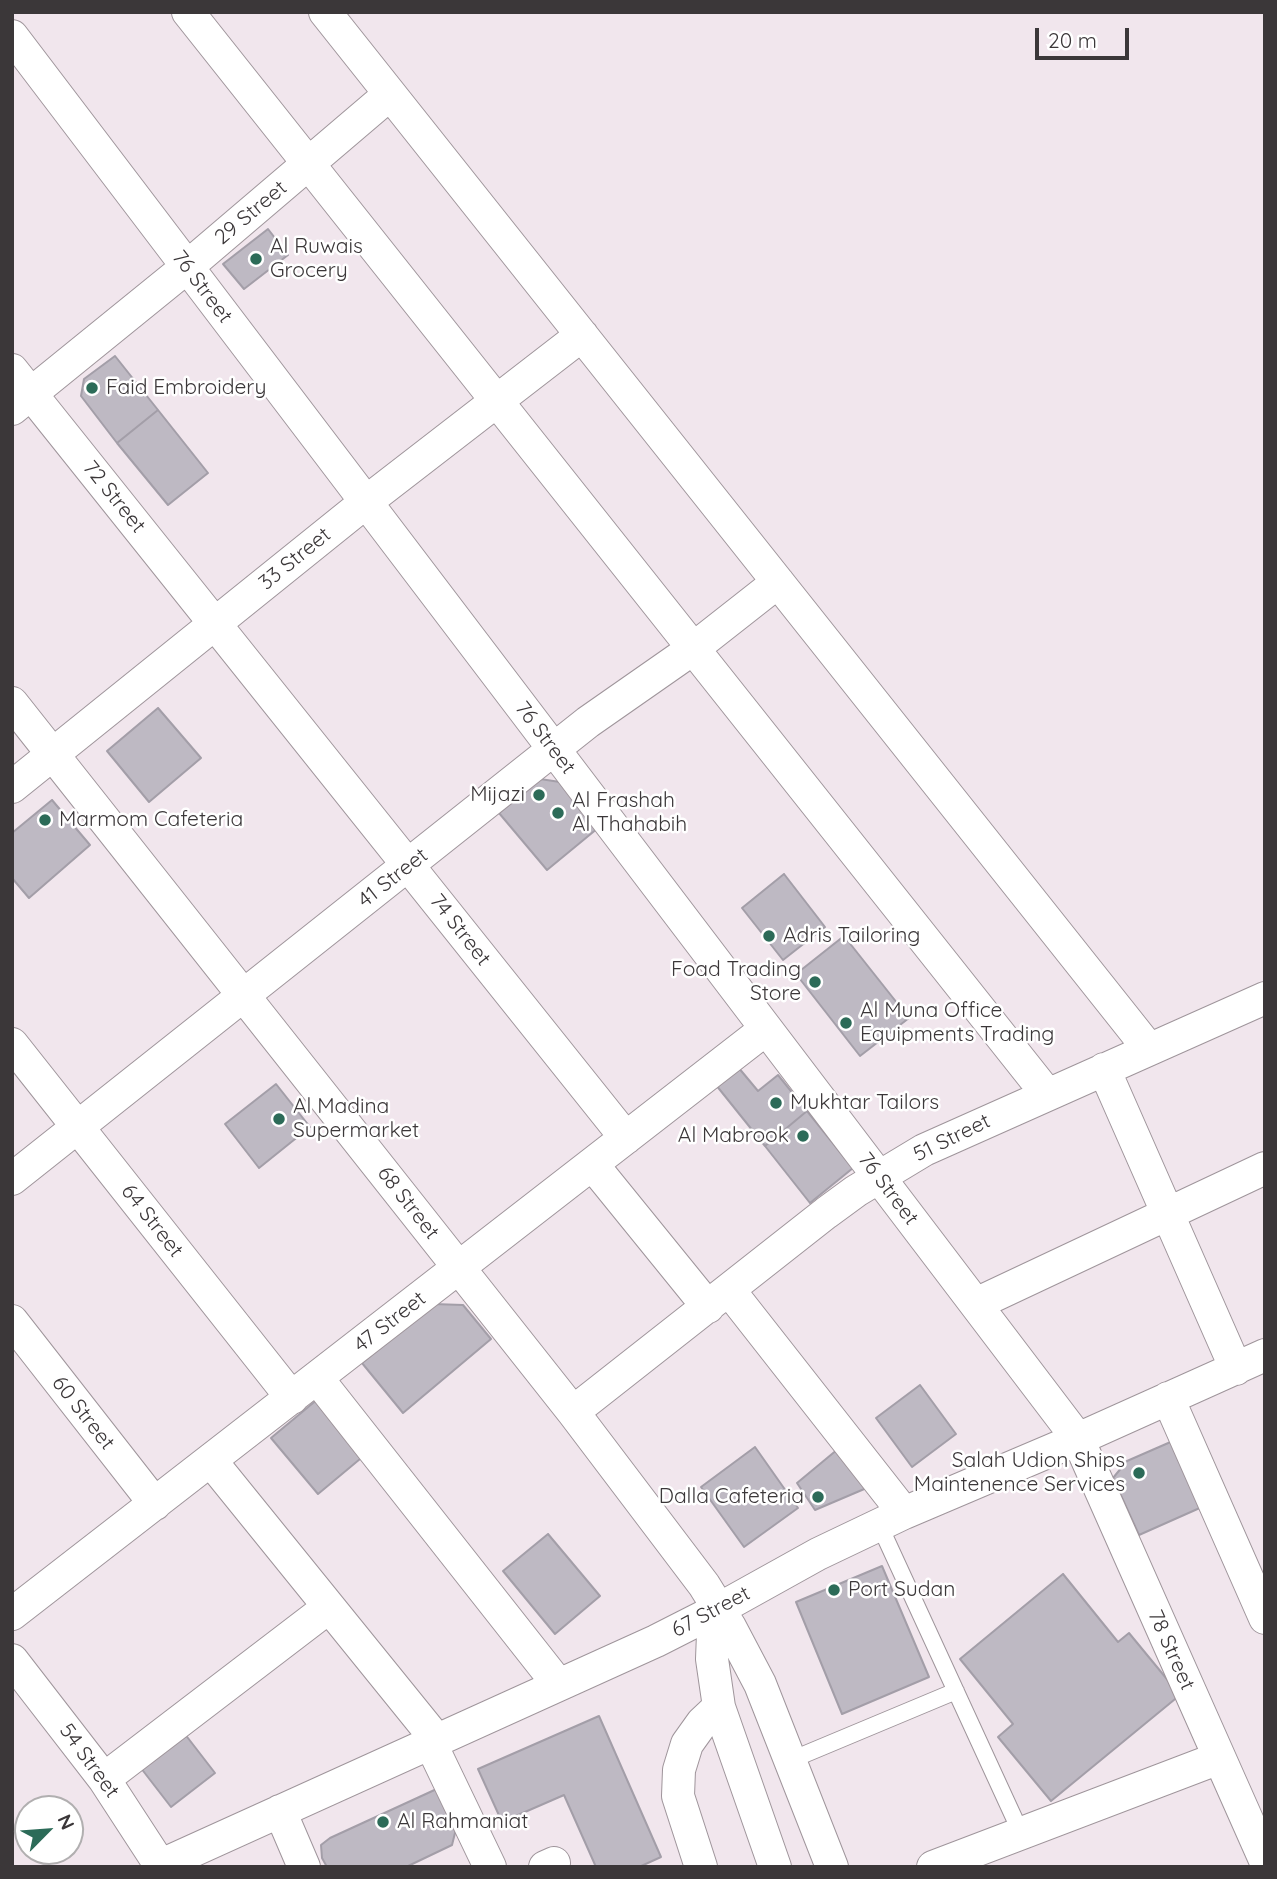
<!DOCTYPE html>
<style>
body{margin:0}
#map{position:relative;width:1277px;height:1879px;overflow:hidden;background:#f1e6ed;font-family:Quicksand,sans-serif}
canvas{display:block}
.frame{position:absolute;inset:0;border:14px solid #3b3739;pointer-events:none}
.north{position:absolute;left:14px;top:1795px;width:70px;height:70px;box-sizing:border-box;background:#fff;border:2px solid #b1afb0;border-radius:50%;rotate:65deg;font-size:19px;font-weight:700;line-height:28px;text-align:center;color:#3b3739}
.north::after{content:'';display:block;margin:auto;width:24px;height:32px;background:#2c6b58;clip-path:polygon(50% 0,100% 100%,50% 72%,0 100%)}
.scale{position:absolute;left:1035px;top:28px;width:94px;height:32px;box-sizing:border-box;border:4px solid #3b3739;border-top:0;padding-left:9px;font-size:21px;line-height:24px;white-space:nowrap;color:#3b3739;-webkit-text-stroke:5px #fff;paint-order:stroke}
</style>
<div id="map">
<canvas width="1277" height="1879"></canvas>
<div class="frame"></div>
<div class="north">N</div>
<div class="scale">20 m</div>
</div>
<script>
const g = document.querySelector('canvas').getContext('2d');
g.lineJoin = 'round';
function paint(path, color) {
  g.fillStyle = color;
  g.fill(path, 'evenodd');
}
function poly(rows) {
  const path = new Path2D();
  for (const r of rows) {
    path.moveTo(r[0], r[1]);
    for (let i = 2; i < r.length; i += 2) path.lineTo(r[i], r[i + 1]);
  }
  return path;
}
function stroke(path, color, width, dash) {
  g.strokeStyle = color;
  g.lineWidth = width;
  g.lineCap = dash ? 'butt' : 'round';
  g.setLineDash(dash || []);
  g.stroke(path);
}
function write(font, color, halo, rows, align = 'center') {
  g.font = font + ' Quicksand,sans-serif';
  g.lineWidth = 5;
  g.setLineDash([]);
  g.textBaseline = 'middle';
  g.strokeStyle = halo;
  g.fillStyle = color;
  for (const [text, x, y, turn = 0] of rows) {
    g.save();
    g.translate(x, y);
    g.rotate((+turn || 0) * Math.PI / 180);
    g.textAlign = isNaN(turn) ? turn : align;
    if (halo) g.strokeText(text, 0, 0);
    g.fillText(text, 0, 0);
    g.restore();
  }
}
const building = poly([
 [268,229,288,255,244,289,223,264,268,229],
 [115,356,158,410,117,443,81,396,84,379,115,356],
 [158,410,208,473,168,505,117,443,158,410],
 [158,708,201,758,149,802,107,751,158,708],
 [540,779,560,782,598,828,547,870,499,813,540,779],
 [52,800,90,845,29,898,12,878,12,833,52,800],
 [784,874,825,927,783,960,742,908,784,874],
 [844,936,909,1018,860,1056,796,974,844,936],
 [738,1067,758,1091,778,1075,807,1111,765,1146,716,1085,738,1067],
 [276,1084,310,1127,259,1168,225,1124,276,1084],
 [807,1111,853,1168,810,1203,765,1146,807,1111],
 [433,1304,463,1305,491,1339,403,1413,362,1363,433,1304],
 [920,1385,956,1434,912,1467,876,1418,920,1385],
 [319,1398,366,1454,318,1494,271,1438,319,1398],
 [1182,1437,1211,1503,1139,1535,1113,1478,1127,1461,1182,1437],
 [844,1444,876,1484,815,1510,797,1483,844,1444],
 [755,1447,798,1508,744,1547,701,1487,755,1447],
 [548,1534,600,1596,555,1634,503,1571,548,1534],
 [882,1566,929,1677,842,1714,796,1602,882,1566],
 [1063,1574,1118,1642,1129,1633,1180,1695,1051,1801,998,1737,1013,1724,960,1659,1063,1574],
 [599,1716,661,1857,639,1867,596,1867,564,1795,502,1822,478,1769,599,1716],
 [181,1729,215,1773,171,1807,137,1763,181,1729],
 [441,1787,466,1827,455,1833,452,1845,406,1867,327,1867,322,1858,321,1845,330,1838,441,1787]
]);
paint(building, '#beb9c3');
stroke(building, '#a39ea8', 2);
const lane = poly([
 [879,1524,1021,1833],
 [791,1760,956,1691]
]);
const street = poly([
 [188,12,1047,1094],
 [325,12,1149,1049],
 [12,36,1078,1439,1265,1860],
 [12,370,626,1138],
 [12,409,187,267,390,94],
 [12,703,573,1412,704,1585,730,1627,760,1684,832,1867],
 [12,787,366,502,582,335],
 [12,1044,292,1398],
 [1104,1069,1236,1369],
 [592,1164,708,1307],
 [12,1179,588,722,694,648,778,582],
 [729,1290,904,1513],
 [976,1304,1265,1168],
 [12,1321,155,1504],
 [317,1378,558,1684],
 [1168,1398,1265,1618],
 [573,1412,826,1213,856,1191,924,1150,1265,998],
 [211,1461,436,1739],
 [719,1609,713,1634,712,1659,719,1707,775,1867],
 [12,1614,766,1029],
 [12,1660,104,1779,160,1865],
 [430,1742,490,1867],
 [104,1779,329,1607],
 [280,1811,304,1867],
 [157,1867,656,1641,719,1609,818,1554,904,1513,1078,1439,1265,1355],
 [545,1867,554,1863],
 [701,1867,678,1796,679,1770,687,1744,702,1723,719,1707],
 [933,1867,1219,1758]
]);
stroke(lane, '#9f959b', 18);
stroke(street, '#9f959b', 34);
stroke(lane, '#fff', 16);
stroke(street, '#fff', 32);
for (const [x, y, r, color] of [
 [256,259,7,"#2c6b58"],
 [92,388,7,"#2c6b58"],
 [539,795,7,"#2c6b58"],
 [558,813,7,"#2c6b58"],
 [45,820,7,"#2c6b58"],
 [769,936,7,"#2c6b58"],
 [815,982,7,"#2c6b58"],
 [846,1023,7,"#2c6b58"],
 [776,1103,7,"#2c6b58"],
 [279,1119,7,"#2c6b58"],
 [803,1136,7,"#2c6b58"],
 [1139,1473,7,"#2c6b58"],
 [818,1497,7,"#2c6b58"],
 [834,1590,7,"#2c6b58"],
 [383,1822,7,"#2c6b58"]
]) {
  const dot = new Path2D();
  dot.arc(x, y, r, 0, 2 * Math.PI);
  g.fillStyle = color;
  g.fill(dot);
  stroke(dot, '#fff', 2.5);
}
write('21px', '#3b3739', '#fff', [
 ["29 Street",251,213,-40],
 ["76 Street",202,287,53],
 ["72 Street",114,497,51],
 ["33 Street",295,559,-39],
 ["76 Street",545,738,53],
 ["41 Street",393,878,-38],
 ["74 Street",460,930,52],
 ["51 Street",952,1138,-26],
 ["76 Street",888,1189,53],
 ["68 Street",408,1203,52],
 ["64 Street",152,1221,52],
 ["47 Street",390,1322,-38],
 ["60 Street",83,1413,52],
 ["67 Street",711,1612,-28],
 ["78 Street",1171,1650,66],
 ["54 Street",89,1761,54]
]);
write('21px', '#3b3739', '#fff', [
 ["Al Ruwais",270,247],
 ["Grocery",270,271],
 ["Faid Embroidery",106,388],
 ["Mijazi",525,795,"right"],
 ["Al Frashah",572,801],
 ["Al Thahabih",572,825],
 ["Marmom Cafeteria",59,820],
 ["Adris Tailoring",783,936],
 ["Foad Trading",801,970,"right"],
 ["Store",801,994,"right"],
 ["Al Muna Office",860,1011],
 ["Equipments Trading",860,1035],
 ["Mukhtar Tailors",790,1103],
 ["Al Madina",293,1107],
 ["Supermarket",293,1131],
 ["Al Mabrook",789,1136,"right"],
 ["Salah Udion Ships",1125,1461,"right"],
 ["Maintenence Services",1125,1485,"right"],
 ["Dalla Cafeteria",804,1497,"right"],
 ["Port Sudan",848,1590],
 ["Al Rahmaniat",397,1822]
], 'left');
</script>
